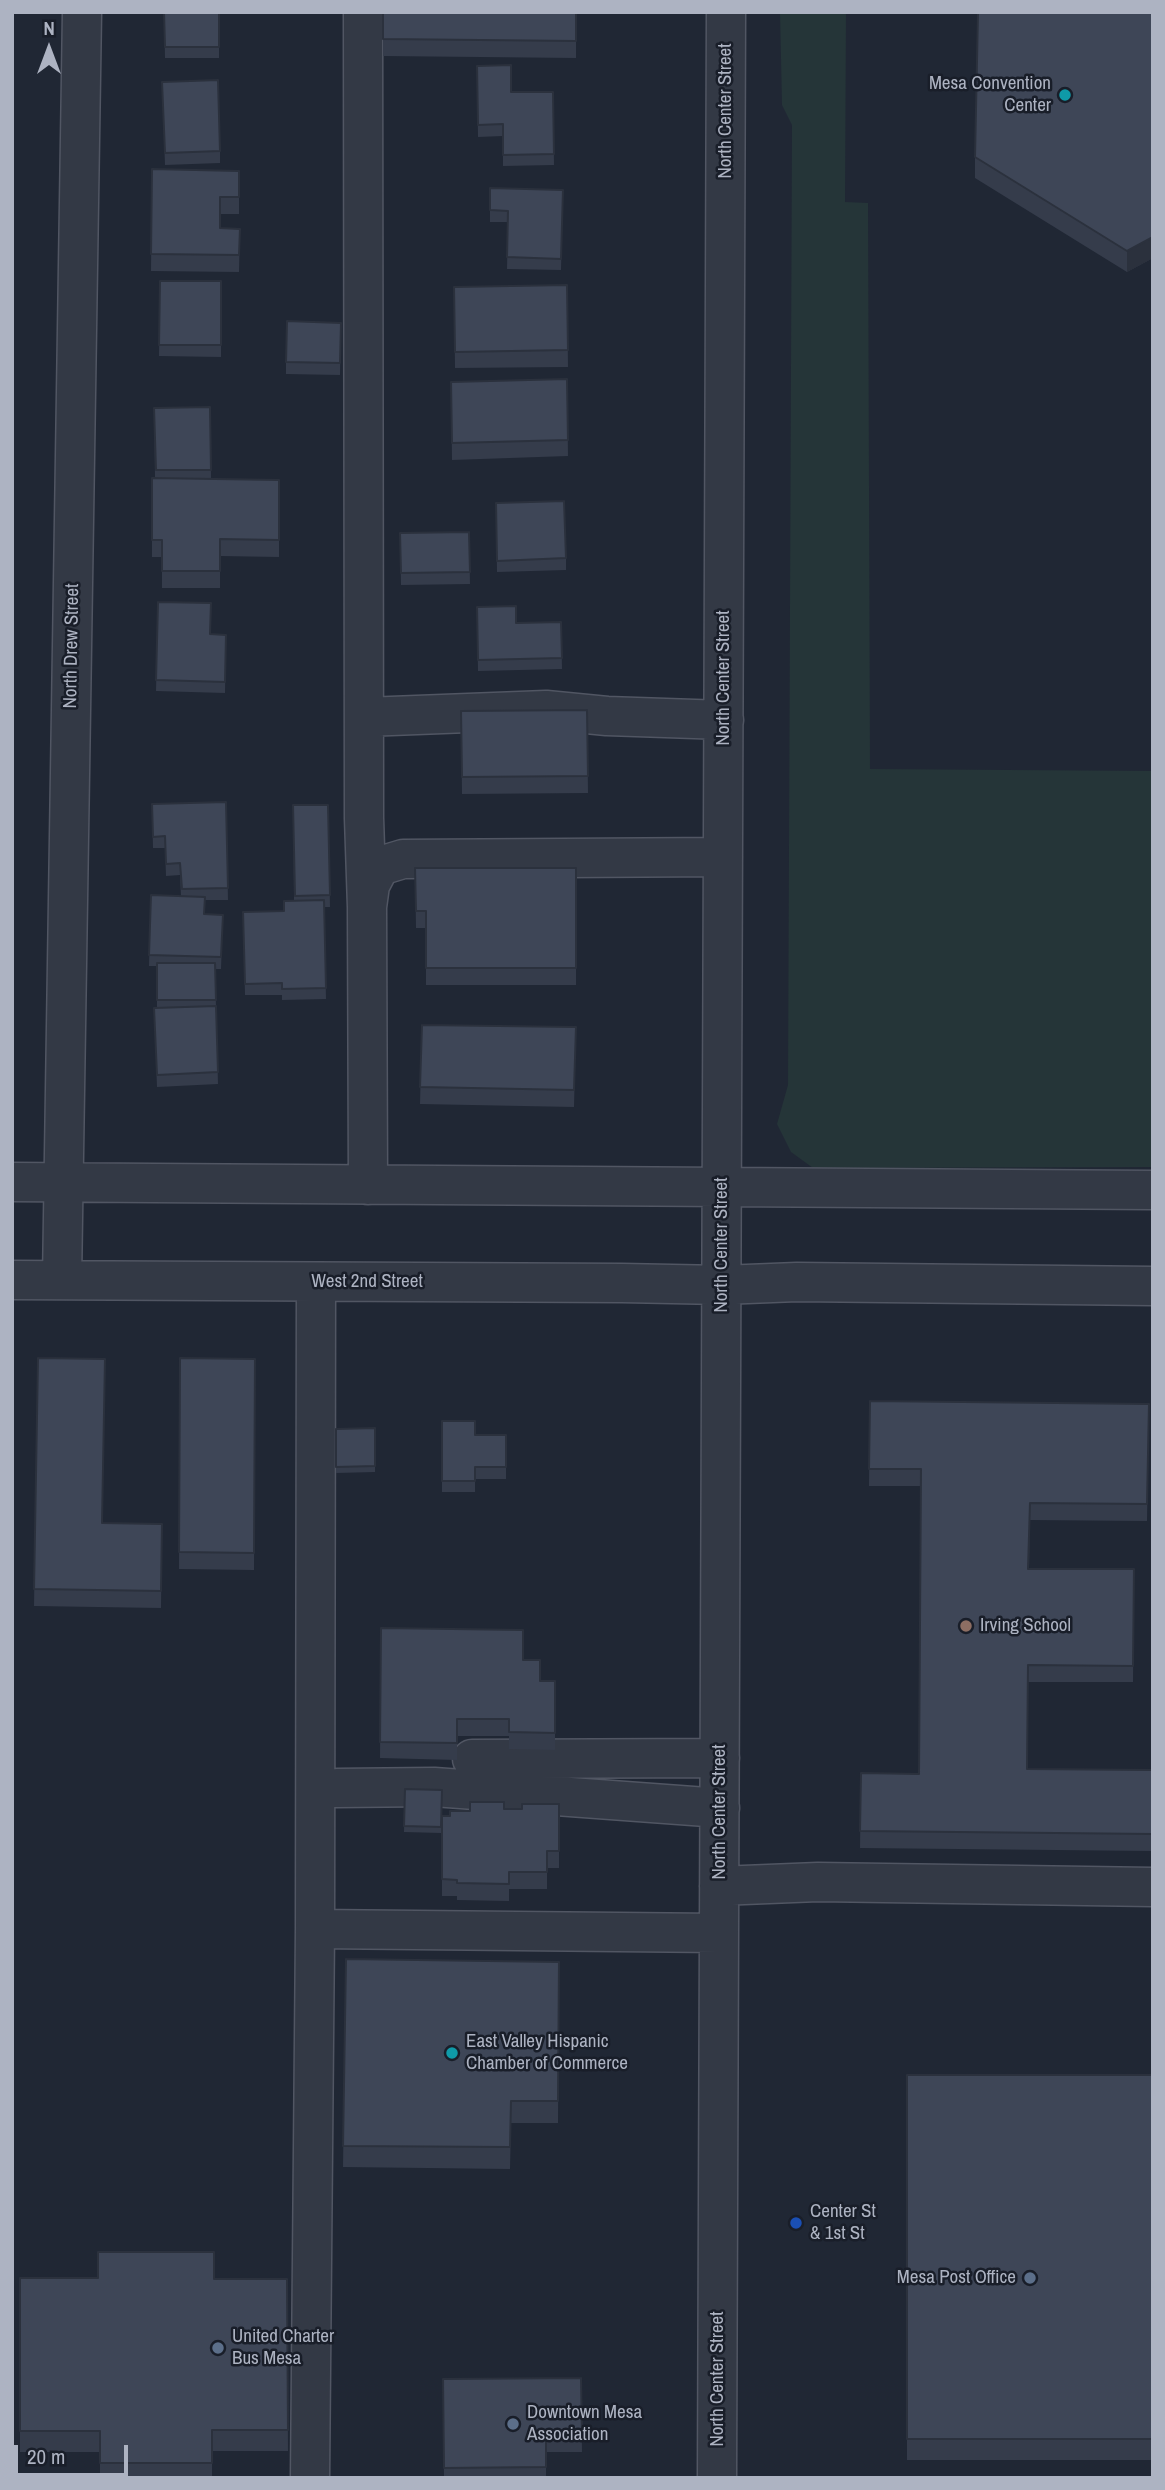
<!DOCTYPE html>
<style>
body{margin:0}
#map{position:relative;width:1165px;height:2490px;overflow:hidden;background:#202734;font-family:"Archivo Narrow",sans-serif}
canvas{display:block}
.frame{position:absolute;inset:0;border:14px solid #adb3c2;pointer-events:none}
.north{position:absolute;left:14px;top:14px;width:70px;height:70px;-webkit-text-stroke:5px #191e29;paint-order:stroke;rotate:0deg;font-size:19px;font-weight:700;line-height:28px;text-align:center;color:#adb3c2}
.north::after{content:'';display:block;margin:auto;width:24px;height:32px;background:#adb3c2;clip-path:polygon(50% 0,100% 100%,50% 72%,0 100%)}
.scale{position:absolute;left:14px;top:2445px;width:114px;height:32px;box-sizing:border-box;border:4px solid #adb3c2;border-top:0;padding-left:9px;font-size:21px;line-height:24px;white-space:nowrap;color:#adb3c2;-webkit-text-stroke:5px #191e29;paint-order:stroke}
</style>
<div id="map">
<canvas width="1165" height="2490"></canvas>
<div class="frame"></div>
<div class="north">N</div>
<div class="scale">20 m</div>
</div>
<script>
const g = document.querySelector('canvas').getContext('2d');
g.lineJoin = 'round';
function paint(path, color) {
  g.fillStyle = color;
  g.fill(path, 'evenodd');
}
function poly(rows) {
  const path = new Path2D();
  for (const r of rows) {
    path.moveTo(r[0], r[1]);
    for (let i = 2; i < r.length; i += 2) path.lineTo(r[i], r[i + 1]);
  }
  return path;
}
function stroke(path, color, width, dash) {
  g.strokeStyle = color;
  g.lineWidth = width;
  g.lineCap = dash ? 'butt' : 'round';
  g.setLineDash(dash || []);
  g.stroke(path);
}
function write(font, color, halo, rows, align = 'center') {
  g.font = font + ' "Archivo Narrow",sans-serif';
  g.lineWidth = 5;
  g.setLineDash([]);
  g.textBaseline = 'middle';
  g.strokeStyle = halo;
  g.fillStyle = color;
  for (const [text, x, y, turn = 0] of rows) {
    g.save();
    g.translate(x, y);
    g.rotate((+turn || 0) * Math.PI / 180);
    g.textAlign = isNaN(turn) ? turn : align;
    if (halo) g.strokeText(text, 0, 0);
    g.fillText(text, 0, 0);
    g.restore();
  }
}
paint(poly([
 [780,12,846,12,845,202,868,203,870,769,1153,771,1153,1167,813,1168,791,1152,777,1124,788,1085,792,125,782,105]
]), '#253538');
const minor = poly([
 [363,12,364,818,367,907],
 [365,717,546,710,607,716,724,720],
 [12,1182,1153,1190],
 [368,1185,367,907,370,885,380,866,403,859,723,857],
 [12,1280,622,1283,722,1285,797,1282,1153,1286],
 [62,1280,82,12],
 [472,1759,720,1758],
 [337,1788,434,1787,720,1808],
 [719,1886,818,1882,1153,1887],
 [315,1929,719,1933],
 [310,2478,315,1929,316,1282],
 [717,2478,726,12]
]);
stroke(minor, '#515663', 41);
stroke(minor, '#333945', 38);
paint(poly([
 [164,12,219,12,219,58,165,58],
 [383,12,576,12,576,58,383,56],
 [1153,12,1153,258,1127,272,975,178,975,157],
 [477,66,511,92,553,92,554,165,503,166,503,136,478,137],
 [162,82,220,151,220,163,165,165],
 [152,169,239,171,239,214,220,214,220,228,240,229,239,272,151,271],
 [490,188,563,190,561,270,507,269,508,222,490,222],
 [160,281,221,281,221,357,159,356],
 [567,285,568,367,455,368,454,287],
 [341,323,340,375,286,374,286,362],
 [567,379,568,456,452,460,451,382],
 [210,407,211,479,279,480,279,557,220,556,220,588,162,588,162,557,152,557,152,478,155,478,154,408],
 [496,503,566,558,566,570,497,572],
 [469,532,470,584,401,585,400,533],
 [158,602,210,634,226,635,225,693,156,691],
 [477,607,516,623,561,622,562,669,478,671],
 [587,710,588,793,462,794,461,711],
 [226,802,228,900,205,900,205,914,223,915,221,969,215,969,218,1084,157,1087,154,1008,157,1008,157,966,149,966,151,895,181,896,180,875,166,876,165,848,153,848,152,804],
 [293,805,328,805,330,907,324,907,326,999,282,1000,282,995,245,995,243,912,284,911,294,900],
 [415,868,576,868,576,985,426,985,426,928,416,928],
 [422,1025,576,1027,574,1107,420,1104],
 [38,1358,103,1523,162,1524,161,1608,34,1606],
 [180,1358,255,1359,254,1570,179,1569],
 [870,1401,1149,1404,1147,1521,1030,1520,1029,1569,1134,1569,1133,1682,1028,1682,1027,1769,1153,1770,1153,1851,860,1848,861,1773,919,1774,921,1486,869,1486],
 [442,1421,475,1435,506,1435,506,1479,475,1479,475,1492,442,1492],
 [375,1428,375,1472,336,1473,336,1429],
 [381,1628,523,1660,540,1681,555,1681,555,1750,509,1749,509,1736,457,1736,457,1760,380,1758],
 [405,1789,442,1790,441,1833,404,1832],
 [559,1804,559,1868,547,1868,547,1889,509,1889,509,1901,457,1900,457,1896,442,1896,442,1816,450,1816,470,1811,522,1809],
 [346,1959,559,1962,558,2123,511,2123,510,2169,343,2167],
 [907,2075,1153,2075,1153,2460,907,2460],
 [20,2278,287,2279,288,2451,212,2451,212,2478,100,2478,100,2452,20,2452],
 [581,2378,582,2452,546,2452,546,2478,444,2478,443,2379]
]), '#353c4b');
paint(poly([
 [1153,237,1153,258,1127,272,1127,251]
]), '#2b313d');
const building = poly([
 [164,12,219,12,219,47,165,47,164,12],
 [383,12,576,12,576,41,383,39,383,12],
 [978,12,1153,12,1153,237,1127,251,975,157,978,12],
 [511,65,511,92,553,92,554,154,503,155,503,124,478,125,477,66,511,65],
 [218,80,220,151,165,153,162,82,218,80],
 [152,169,239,171,239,197,220,197,220,228,240,229,239,255,151,254,152,169],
 [490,188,563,190,561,259,507,257,508,211,490,210,490,188],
 [160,281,221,281,221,345,159,345,160,281],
 [567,285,568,350,455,352,454,287,567,285],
 [287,321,341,323,340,363,286,362,287,321],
 [567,379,568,440,452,443,451,382,567,379],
 [210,407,211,470,156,470,154,408,210,407],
 [152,478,279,480,279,540,220,539,220,571,162,571,162,540,152,540,152,478],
 [564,501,566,558,497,561,496,503,564,501],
 [469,532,470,572,401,573,400,533,469,532],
 [158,602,211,603,210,634,226,635,225,682,156,680,158,602],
 [516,606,516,623,561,622,562,658,478,660,477,607,516,606],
 [587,710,588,776,462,777,461,711,587,710],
 [226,802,228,888,182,889,180,863,166,864,165,836,153,837,152,804,226,802],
 [293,805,328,805,330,895,295,896,293,805],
 [415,868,576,868,576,968,426,968,426,911,416,911,415,868],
 [151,895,205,897,204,914,223,915,221,957,149,955,151,895],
 [324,900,326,988,282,989,282,983,245,984,243,912,284,911,284,901,324,900],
 [157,963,215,963,216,1000,157,1000,157,963],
 [216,1006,218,1072,157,1075,154,1008,216,1006],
 [422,1025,576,1027,574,1090,420,1087,422,1025],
 [38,1358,105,1359,102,1523,162,1524,161,1591,34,1589,38,1358],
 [180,1358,255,1359,254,1553,179,1552,180,1358],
 [870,1401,1149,1404,1147,1504,1030,1503,1028,1569,1134,1569,1133,1666,1028,1665,1027,1769,1153,1770,1153,1834,860,1831,861,1773,919,1774,921,1469,869,1469,870,1401],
 [442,1421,475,1421,475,1435,506,1435,506,1467,475,1467,475,1481,442,1481,442,1421],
 [375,1428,375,1466,336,1467,336,1429,375,1428],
 [381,1628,523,1630,523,1660,540,1660,540,1681,555,1681,555,1733,509,1732,509,1719,457,1719,457,1743,380,1742,381,1628],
 [405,1789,442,1790,441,1827,404,1826,405,1789],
 [470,1802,504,1802,504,1809,522,1809,522,1804,559,1804,559,1851,547,1851,547,1872,509,1872,509,1884,457,1883,457,1880,442,1879,442,1816,450,1816,450,1811,470,1811,470,1802],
 [346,1959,559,1962,558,2101,511,2101,510,2147,343,2146,346,1959],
 [907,2075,1153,2075,1153,2439,907,2439,907,2075],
 [98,2252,214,2252,214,2279,287,2279,288,2430,212,2430,212,2463,100,2463,100,2431,20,2431,20,2278,98,2278,98,2252],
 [581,2378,582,2435,546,2435,546,2467,444,2468,443,2379,581,2378]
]);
paint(building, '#3e4657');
stroke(building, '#2b313d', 2);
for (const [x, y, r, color] of [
 [1065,95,7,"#0f9aa8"],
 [966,1626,7,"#8d6e63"],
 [452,2053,7,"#0f9aa8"],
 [796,2223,7,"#1a4fb4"],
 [1030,2278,7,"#5c6f8a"],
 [218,2348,7,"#5c6f8a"],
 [513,2424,7,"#5c6f8a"]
]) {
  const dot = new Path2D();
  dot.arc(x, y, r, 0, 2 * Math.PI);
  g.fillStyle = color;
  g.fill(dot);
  stroke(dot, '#191e29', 2.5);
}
write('19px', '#adb3c2', '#191e29', [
 ["Mesa Convention",1051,84,"right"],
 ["Center",1051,106,"right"],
 ["Irving School",980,1626],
 ["East Valley Hispanic",466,2042],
 ["Chamber of Commerce",466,2064],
 ["Center St",810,2212],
 ["& 1st St",810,2234],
 ["Mesa Post Office",1016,2278,"right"],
 ["United Charter",232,2337],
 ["Bus Mesa",232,2359],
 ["Downtown Mesa",527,2413],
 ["Association",527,2435]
], 'left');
write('19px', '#adb3c2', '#191e29', [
 ["North Center Street",726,111,-90],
 ["North Drew Street",72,646,-89],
 ["North Center Street",724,678,-90],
 ["North Center Street",722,1245,-90],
 ["West 2nd Street",367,1282],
 ["North Center Street",720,1812,-90],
 ["North Center Street",718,2379,-90]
]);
</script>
